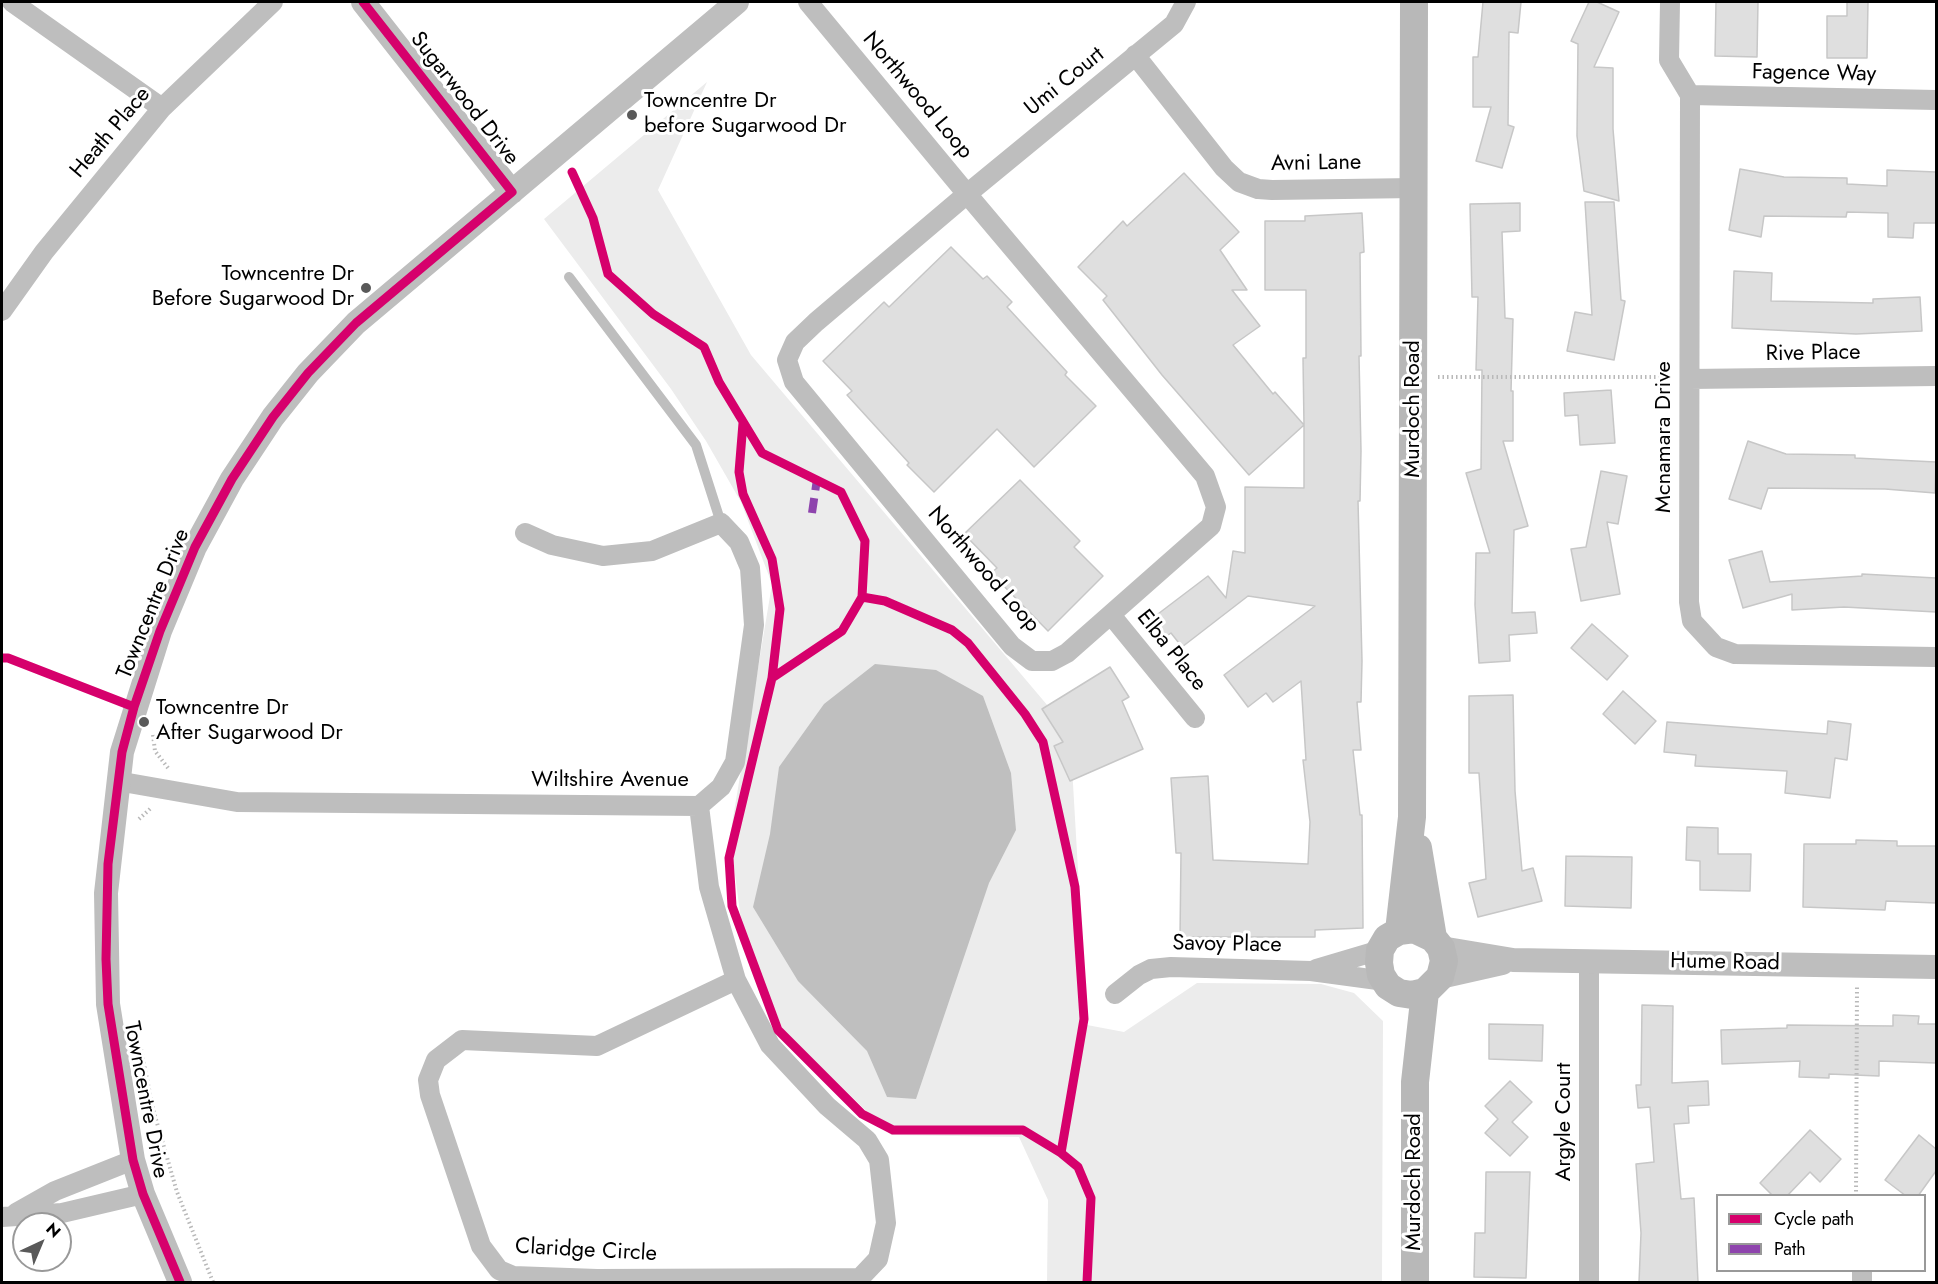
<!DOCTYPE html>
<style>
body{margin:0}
#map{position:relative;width:1938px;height:1284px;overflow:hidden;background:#fff;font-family:Jost,sans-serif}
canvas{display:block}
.frame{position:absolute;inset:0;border:3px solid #000;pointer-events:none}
.legend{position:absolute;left:1716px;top:1194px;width:210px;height:78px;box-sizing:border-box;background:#fff;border:2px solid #999;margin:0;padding:8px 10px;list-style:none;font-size:18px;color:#000}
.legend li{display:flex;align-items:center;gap:12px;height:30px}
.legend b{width:30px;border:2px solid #999}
.north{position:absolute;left:12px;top:1212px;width:60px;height:60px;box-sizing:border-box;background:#fff;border:2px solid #999;border-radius:50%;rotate:44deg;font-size:16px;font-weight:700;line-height:24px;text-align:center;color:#000}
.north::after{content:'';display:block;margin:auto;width:21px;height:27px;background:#595959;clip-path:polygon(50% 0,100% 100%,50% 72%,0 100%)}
</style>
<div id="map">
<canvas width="1938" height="1284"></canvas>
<div class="frame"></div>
<ul class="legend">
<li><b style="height:8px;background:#d6006c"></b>Cycle path</li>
<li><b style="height:8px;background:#8e44ad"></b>Path</li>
</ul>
<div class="north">N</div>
</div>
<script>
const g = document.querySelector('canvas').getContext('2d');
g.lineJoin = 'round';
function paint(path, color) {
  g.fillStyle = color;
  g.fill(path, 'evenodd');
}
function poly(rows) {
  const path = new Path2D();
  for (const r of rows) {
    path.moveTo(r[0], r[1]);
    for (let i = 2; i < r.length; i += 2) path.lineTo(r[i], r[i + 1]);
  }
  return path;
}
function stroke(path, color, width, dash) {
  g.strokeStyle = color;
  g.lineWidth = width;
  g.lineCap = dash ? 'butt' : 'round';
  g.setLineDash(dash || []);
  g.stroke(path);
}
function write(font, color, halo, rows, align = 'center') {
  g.font = font + ' Jost,sans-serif';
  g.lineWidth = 6;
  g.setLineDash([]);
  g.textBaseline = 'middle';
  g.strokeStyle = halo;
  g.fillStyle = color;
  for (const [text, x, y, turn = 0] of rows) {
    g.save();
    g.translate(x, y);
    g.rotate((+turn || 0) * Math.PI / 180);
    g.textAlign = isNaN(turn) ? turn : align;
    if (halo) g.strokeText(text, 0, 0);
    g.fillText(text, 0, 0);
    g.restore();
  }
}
paint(poly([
 [707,82,658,190,751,355,1070,732,1087,1025,1124,1032,1197,983,1321,984,1354,993,1383,1021,1382,1282,1047,1282,1048,1200,1019,1137,891,1135,783,1030,742,928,730,836,772,584,741,502,706,441,671,389,544,219]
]), '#ececec');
paint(poly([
 [875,664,936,670,983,696,1011,773,1016,830,989,883,916,1099,887,1097,867,1051,798,981,753,907,770,834,779,767,824,704]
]), '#bfbfbf');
const building = poly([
 [1483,2,1521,2,1518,33,1509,32,1508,125,1514,127,1502,168,1476,161,1491,107,1473,107,1473,57,1478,57,1483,2],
 [1589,2,1597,2,1619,12,1594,67,1613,68,1613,129,1619,201,1584,191,1577,136,1578,44,1571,41,1589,2],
 [1716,2,1758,2,1757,57,1715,56,1716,2],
 [1847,2,1868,2,1867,58,1827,58,1827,16,1847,16,1847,2],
 [1740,169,1784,177,1847,178,1847,184,1887,186,1887,170,1936,172,1936,223,1914,223,1913,238,1888,237,1888,213,1847,212,1846,217,1764,216,1761,237,1729,230,1740,169],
 [1184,173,1239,232,1220,250,1247,290,1232,290,1260,326,1233,345,1273,394,1275,392,1304,425,1303,358,1306,358,1306,290,1265,290,1265,221,1305,221,1305,216,1362,213,1364,252,1360,253,1361,356,1359,356,1361,451,1360,501,1358,501,1362,661,1361,702,1357,702,1361,750,1353,750,1360,815,1362,815,1363,928,1315,930,1315,937,1180,937,1181,853,1176,853,1171,778,1208,776,1213,860,1308,864,1310,822,1303,760,1306,760,1301,681,1273,702,1266,693,1248,707,1224,675,1315,606,1248,596,1182,647,1171,633,1164,638,1150,620,1208,576,1226,598,1233,551,1245,553,1245,487,1304,488,1304,425,1249,475,1162,375,1103,300,1107,296,1078,267,1123,221,1127,226,1184,173],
 [1585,202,1614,202,1621,300,1625,301,1614,360,1567,351,1575,312,1592,315,1585,202],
 [1520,203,1520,231,1502,232,1505,318,1513,319,1511,391,1513,391,1513,441,1503,441,1528,526,1514,530,1512,613,1535,612,1537,633,1509,635,1510,661,1479,663,1475,605,1476,553,1490,553,1466,473,1481,469,1482,370,1476,370,1478,297,1472,297,1470,204,1520,203],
 [951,247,983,279,987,276,1012,302,1007,307,1067,372,1065,375,1096,406,1034,467,997,429,934,492,907,465,909,463,847,395,852,391,823,361,884,302,889,307,951,247],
 [1734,271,1772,273,1771,301,1873,303,1873,299,1920,297,1922,331,1856,334,1732,328,1734,271],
 [1611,390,1615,443,1580,445,1578,415,1565,416,1564,393,1611,390],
 [1748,441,1786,454,1855,455,1855,458,1936,462,1935,493,1885,489,1768,488,1761,509,1729,499,1748,441],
 [1601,471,1627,476,1618,524,1607,522,1620,594,1581,601,1571,549,1586,547,1601,471],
 [1020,480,1080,541,1074,547,1103,576,1048,631,991,573,997,568,964,534,1020,480],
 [1762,551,1770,582,1862,576,1862,574,1936,578,1936,612,1844,607,1792,610,1792,594,1743,608,1729,560,1762,551],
 [1592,624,1628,656,1607,680,1571,648,1592,624],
 [1110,667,1129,697,1122,701,1143,749,1070,781,1054,746,1063,742,1042,709,1110,667],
 [1623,691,1656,721,1635,744,1603,714,1623,691],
 [1513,695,1515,791,1522,871,1533,868,1542,901,1478,917,1469,883,1486,879,1479,773,1469,773,1469,696,1513,695],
 [1828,721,1851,724,1847,760,1835,758,1830,798,1785,793,1787,771,1695,766,1696,755,1664,752,1667,722,1827,734,1828,721],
 [1687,827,1718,828,1718,854,1751,854,1750,891,1700,890,1700,861,1686,860,1687,827],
 [1856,840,1897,841,1897,846,1936,846,1936,903,1886,901,1885,910,1803,907,1804,844,1856,844,1856,840],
 [1566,856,1632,857,1631,908,1565,906,1566,856],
 [1642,1005,1673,1006,1672,1083,1708,1081,1709,1105,1688,1106,1689,1123,1674,1124,1681,1199,1694,1198,1698,1282,1639,1282,1641,1233,1636,1164,1654,1162,1650,1107,1638,1108,1636,1085,1641,1085,1642,1005],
 [1893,1015,1919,1016,1918,1024,1936,1024,1936,1063,1879,1061,1879,1076,1829,1074,1829,1078,1799,1077,1800,1061,1722,1064,1721,1030,1787,1028,1787,1025,1893,1026,1893,1015],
 [1489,1024,1543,1025,1542,1061,1489,1059,1489,1024],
 [1510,1081,1532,1102,1512,1122,1528,1137,1510,1156,1485,1133,1498,1119,1485,1106,1510,1081],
 [1810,1130,1841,1159,1820,1182,1810,1172,1787,1196,1773,1196,1760,1183,1810,1130],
 [1919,1135,1936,1149,1936,1171,1918,1196,1906,1196,1885,1180,1919,1135],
 [1486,1172,1530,1172,1526,1278,1474,1277,1475,1233,1485,1233,1486,1172]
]);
paint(building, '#dfdfdf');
stroke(building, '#c7c7c7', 1.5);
stroke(poly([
 [1438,377,1671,377],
 [153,735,155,751,168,768],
 [139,819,151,808],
 [141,1049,153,1109,177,1192,213,1282],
 [1856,1196,1857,986]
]), '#b9b9b9', 4, [1.5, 3]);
stroke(poly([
 [569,277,696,445,721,523]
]), '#bebebe', 10);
stroke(poly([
 [12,2,162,108],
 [808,2,967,194,1205,476,1216,507,1211,526,1067,653,1052,661,1032,661,1012,646,794,382,787,360,795,342,816,322,967,194,1174,24,1186,2],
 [1670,2,1669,60,1690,95,1689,602,1692,621,1716,647,1735,654,1936,657],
 [1135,55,1224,168,1239,182,1258,189,1272,190,1415,188],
 [1690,95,1936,100],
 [2,311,44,252,162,108,273,2],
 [1690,379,1936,376],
 [1111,615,1195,718],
 [117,781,237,802,699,806,721,787,735,762,754,625,750,568,739,542,721,523,652,551,603,556,552,545,525,533],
 [699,806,709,887,736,980,770,1045,827,1106,867,1140,879,1160,886,1223,878,1259,860,1278,597,1279,513,1276,499,1270,481,1246,430,1095,428,1080,436,1060,462,1040,597,1046,736,980],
 [1316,969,1380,950],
 [1115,994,1139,975,1151,969,1171,967,1311,971,1385,981],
 [16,1213,55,1191,133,1160],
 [2,1217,62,1213,143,1194],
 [1862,1270,1862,1282],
 [1589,1282,1589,962]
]), '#bebebe', 20);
stroke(poly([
 [363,2,512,192],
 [1441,948,1513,960,1936,967],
 [1440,977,1502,963],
 [180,1282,143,1194,133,1160,108,1004,106,893,122,752,160,631,195,547,232,479,273,417,308,373,356,323,737,2]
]), '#bebebe', 24);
stroke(poly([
 [1418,848,1433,938,1441,948,1444,961,1440,977,1425,992,1412,995,1399,993,1388,986,1381,975,1379,963,1380,950,1387,938,1399,931,1414,929,1433,938],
 [1399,931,1412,817,1414,2],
 [1415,1282,1415,1082,1425,992]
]), '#b8b8b8', 28);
stroke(poly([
 [812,513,817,479]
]), '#8e44ad', 8, [15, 8]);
stroke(poly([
 [572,172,593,218,608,274,653,314,704,347,719,382,762,453,841,492,865,541,862,597,842,631,772,678,729,858,732,906,778,1030,862,1114,893,1130,1023,1130,1061,1153,1078,1167,1091,1198,1087,1282],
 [743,423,739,472,743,494,772,559,780,609,772,678],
 [862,597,885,601,952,630,968,643,1025,714,1043,742,1075,887,1084,1019,1061,1153],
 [2,658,8,658,134,707],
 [180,1282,143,1194,133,1160,108,1004,106,959,108,864,122,752,134,707,160,631,195,547,232,479,273,417,308,373,356,323,512,192,363,2]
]), '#d6006c', 9);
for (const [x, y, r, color] of [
 [632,115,6,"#595959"],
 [366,288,6,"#595959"],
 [144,722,6,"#595959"]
]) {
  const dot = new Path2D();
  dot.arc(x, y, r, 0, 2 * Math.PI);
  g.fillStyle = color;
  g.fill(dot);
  stroke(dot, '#fff', 2);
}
write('22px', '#000', '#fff', [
 ["Fagence Way",1814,74,1],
 ["Umi Court",1065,82,-39],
 ["Northwood Loop",917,96,50],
 ["Sugarwood Drive",464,99,52],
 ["Heath Place",111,133,-50],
 ["Avni Lane",1316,164,-1],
 ["Rive Place",1813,354,-1],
 ["Murdoch Road",1414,409,-90],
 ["Mcnamara Drive",1665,437,-90],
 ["Northwood Loop",983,570,49],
 ["Towncentre Drive",154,604,-68],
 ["Elba Place",1171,651,51],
 ["Wiltshire Avenue",610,781],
 ["Savoy Place",1227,945,1],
 ["Hume Road",1725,963,1],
 ["Towncentre Drive",145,1100,79],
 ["Argyle Court",1565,1122,-90],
 ["Murdoch Road",1415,1182,-90],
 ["Claridge Circle",586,1251,3]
]);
write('22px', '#000', '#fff', [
 ["Towncentre Dr",644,102],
 ["before Sugarwood Dr",644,127],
 ["Towncentre Dr",354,275,"right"],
 ["Before Sugarwood Dr",354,300,"right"],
 ["Towncentre Dr",156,709],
 ["After Sugarwood Dr",156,734]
], 'left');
</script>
